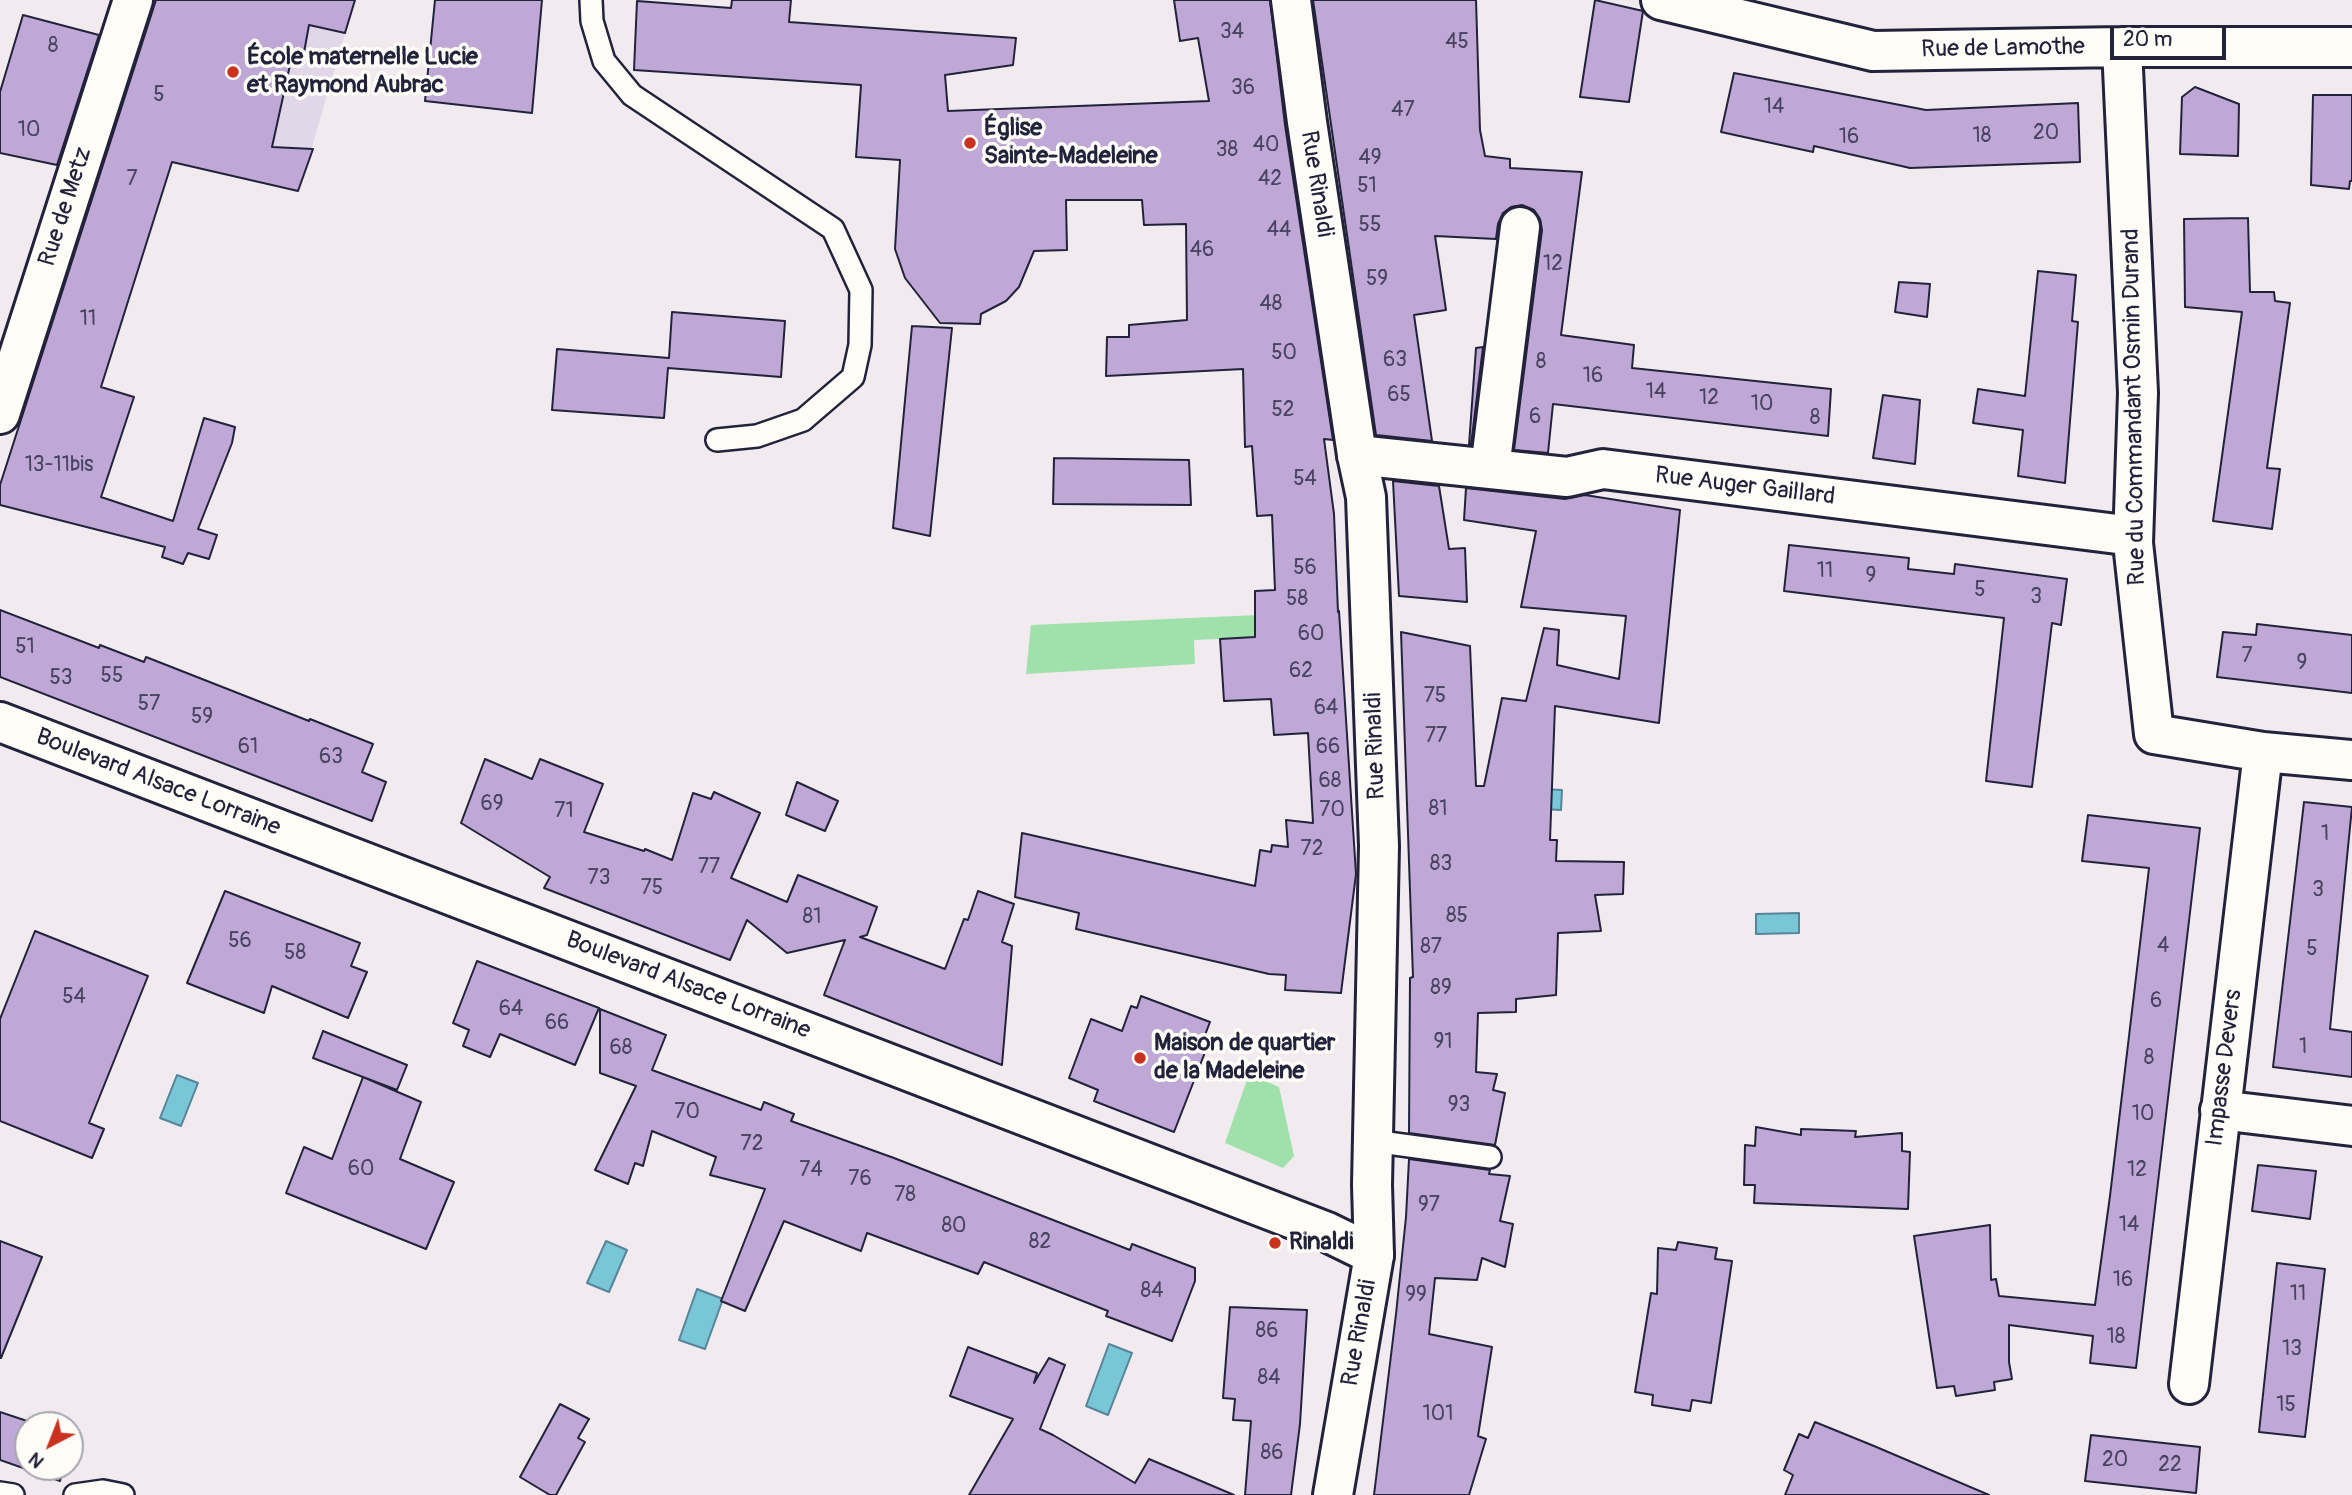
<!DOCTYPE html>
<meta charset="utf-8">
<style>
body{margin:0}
#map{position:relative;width:2352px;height:1495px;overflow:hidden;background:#f1ebf0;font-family:Pangolin,sans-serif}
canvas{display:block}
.north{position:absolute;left:14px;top:1411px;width:70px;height:70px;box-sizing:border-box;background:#fdfcf7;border:2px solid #a5a5ac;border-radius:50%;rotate:222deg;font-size:19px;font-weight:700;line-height:28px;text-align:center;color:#22223b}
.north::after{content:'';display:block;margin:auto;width:24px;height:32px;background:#c8321e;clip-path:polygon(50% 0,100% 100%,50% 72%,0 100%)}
.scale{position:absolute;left:2110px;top:28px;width:116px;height:32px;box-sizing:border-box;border:4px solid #22223b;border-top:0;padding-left:9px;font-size:21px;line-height:24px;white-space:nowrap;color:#22223b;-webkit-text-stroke:5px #fdfcf7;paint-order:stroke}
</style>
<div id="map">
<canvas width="2352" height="1495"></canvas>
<div class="north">N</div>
<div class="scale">20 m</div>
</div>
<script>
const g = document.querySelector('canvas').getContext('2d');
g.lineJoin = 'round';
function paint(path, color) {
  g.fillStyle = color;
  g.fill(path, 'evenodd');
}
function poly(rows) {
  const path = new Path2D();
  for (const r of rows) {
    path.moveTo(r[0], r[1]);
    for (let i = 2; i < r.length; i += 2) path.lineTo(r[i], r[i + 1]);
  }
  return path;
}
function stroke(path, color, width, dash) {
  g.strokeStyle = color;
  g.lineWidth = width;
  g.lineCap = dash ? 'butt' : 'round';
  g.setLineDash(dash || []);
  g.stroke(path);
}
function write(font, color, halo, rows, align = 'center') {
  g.font = font + ' Pangolin,sans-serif';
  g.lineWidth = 7;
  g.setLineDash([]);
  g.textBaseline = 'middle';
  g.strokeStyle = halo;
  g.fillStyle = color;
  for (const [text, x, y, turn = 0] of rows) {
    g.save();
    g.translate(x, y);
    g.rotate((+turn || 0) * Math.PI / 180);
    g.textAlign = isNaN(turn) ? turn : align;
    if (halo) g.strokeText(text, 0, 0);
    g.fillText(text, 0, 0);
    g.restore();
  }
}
paint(poly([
 [156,0,355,0,306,167,218,147]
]), '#e2d7e8');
paint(poly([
 [1281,614,1284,659,1242,638,1194,640,1195,664,1026,674,1031,625],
 [1249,1074,1279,1087,1294,1156,1283,1168,1225,1143]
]), '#a0e1ab');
const water = poly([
 [1523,788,1562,790,1561,810,1522,808,1523,788],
 [1799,913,1799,933,1756,934,1756,914,1799,913],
 [177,1075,198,1083,181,1126,160,1118,177,1075],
 [606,1241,627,1250,609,1292,587,1283,606,1241],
 [697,1289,723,1299,705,1349,679,1340,697,1289],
 [1109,1344,1132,1353,1108,1415,1086,1406,1109,1344]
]);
paint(water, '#79c6d7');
stroke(water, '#568499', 2);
const building = poly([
 [156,0,355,0,345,33,309,25,303,58,292,56,272,147,313,149,298,191,172,162,101,387,134,397,101,497,173,521,204,418,235,427,232,443,198,529,217,535,209,559,188,553,183,564,162,557,165,547,0,505,0,485,156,0],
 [435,0,542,0,532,113,425,101,435,0],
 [732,0,791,0,789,22,1016,38,1013,65,945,75,948,111,1209,101,1198,38,1180,41,1174,0,1270,0,1285,125,1333,440,1324,439,1334,514,1338,612,1339,611,1356,874,1341,993,1285,990,1286,975,1269,974,1076,929,1079,913,1015,897,1022,833,1255,886,1260,850,1271,852,1272,845,1288,847,1286,820,1313,823,1308,733,1274,735,1271,699,1224,701,1220,639,1255,637,1255,591,1275,590,1272,515,1257,516,1252,446,1245,447,1243,369,1106,376,1107,337,1129,337,1129,325,1187,320,1186,224,1144,225,1142,200,1066,200,1067,250,1034,251,1019,287,1006,301,981,314,980,324,940,323,905,278,895,249,900,160,856,157,861,85,634,70,637,1,731,8,732,0],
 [1313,0,1476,0,1480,130,1485,156,1510,159,1510,168,1582,172,1561,335,1634,345,1632,368,1831,389,1828,436,1553,404,1548,453,1514,450,1542,230,1540,219,1534,210,1522,205,1511,207,1503,213,1498,224,1496,239,1435,236,1446,310,1414,315,1432,441,1376,435,1313,0],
 [1595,0,1643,11,1629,102,1580,97,1595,0],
 [23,15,99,35,57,165,0,153,0,92,23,15],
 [1734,73,1926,110,2078,103,2080,162,1910,168,1814,146,1813,152,1721,132,1734,73],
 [2195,87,2239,104,2238,156,2180,154,2182,97,2195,87],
 [2313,95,2352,95,2352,181,2350,181,2349,189,2311,185,2313,95],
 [2248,218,2250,292,2274,292,2275,301,2290,303,2267,468,2280,469,2272,529,2213,521,2242,312,2185,307,2184,219,2248,218],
 [2038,271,2076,275,2072,321,2078,322,2065,483,2018,476,2023,430,1973,423,1978,389,2025,396,2038,271],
 [1899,282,1930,284,1927,317,1895,312,1899,282],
 [672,312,785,321,781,377,668,368,664,418,552,410,557,349,669,358,672,312],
 [912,326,952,328,930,536,893,528,912,326],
 [1483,347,1471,445,1469,445,1476,348,1483,347],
 [1883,395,1920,400,1915,464,1873,458,1883,395],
 [1054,458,1189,460,1191,505,1053,504,1054,458],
 [1393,481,1439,486,1449,549,1465,548,1467,602,1399,596,1393,481],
 [1466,488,1565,499,1585,495,1680,510,1659,723,1555,706,1550,840,1557,840,1556,861,1624,862,1623,894,1595,895,1601,931,1558,933,1556,995,1516,999,1516,1012,1478,1013,1476,1072,1497,1074,1493,1090,1505,1093,1495,1145,1409,1133,1410,978,1413,977,1401,632,1470,646,1476,786,1484,786,1502,698,1526,701,1544,628,1559,630,1557,665,1619,679,1626,616,1521,607,1536,531,1464,520,1466,488],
 [1789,545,1909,558,1908,569,1954,574,1955,564,2067,579,2061,625,2052,623,2032,787,1986,781,2004,618,1784,591,1789,545],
 [0,610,99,648,100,645,144,662,146,657,309,721,310,719,373,744,362,772,386,782,372,821,0,677,0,610],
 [2257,624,2352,635,2352,693,2217,677,2223,632,2256,635,2257,624],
 [485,759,532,779,540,759,603,784,584,832,644,851,645,849,672,860,693,793,711,799,714,792,760,813,731,878,787,902,798,875,877,907,867,935,860,937,945,969,964,919,968,920,978,891,1014,904,1002,942,1012,946,1002,1065,824,995,845,940,787,953,747,920,730,960,544,888,550,877,461,823,485,759],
 [797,782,838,801,825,831,786,815,797,782],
 [2304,802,2352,807,2330,1029,2352,1032,2352,1077,2273,1067,2304,802],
 [2088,815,2200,828,2136,1368,2090,1363,2093,1336,2009,1325,2009,1362,2012,1379,1994,1382,1995,1390,1956,1396,1954,1386,1937,1388,1914,1236,1990,1225,1991,1280,1996,1279,1999,1296,2095,1305,2110,1196,2149,868,2082,861,2088,815],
 [225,891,360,943,351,966,367,972,348,1018,272,986,264,1013,187,983,225,891],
 [35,931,148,976,89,1123,104,1129,92,1158,0,1121,0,1019,35,931],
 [477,961,599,1008,575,1065,500,1034,490,1057,463,1046,469,1030,453,1023,477,961],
 [1141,996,1210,1022,1205,1035,1211,1037,1174,1132,1094,1101,1098,1090,1069,1078,1091,1019,1122,1031,1131,1006,1137,1008,1141,996],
 [600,1009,666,1035,652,1070,761,1110,764,1102,794,1114,791,1121,894,1158,1130,1250,1132,1244,1195,1268,1195,1281,1172,1341,1106,1316,1108,1311,984,1262,978,1274,867,1233,861,1251,784,1221,745,1311,721,1301,765,1189,710,1175,716,1157,652,1131,643,1166,635,1163,628,1184,595,1170,636,1086,600,1073,600,1009],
 [323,1031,407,1065,397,1090,313,1058,323,1031],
 [363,1077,421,1102,400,1159,454,1182,426,1249,286,1193,304,1147,332,1159,363,1077],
 [1756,1127,1801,1135,1801,1129,1856,1131,1855,1137,1902,1133,1902,1151,1910,1152,1908,1209,1754,1203,1755,1185,1744,1185,1745,1145,1755,1146,1756,1127],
 [1409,1159,1490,1170,1489,1174,1510,1176,1500,1221,1513,1224,1505,1267,1482,1258,1477,1280,1435,1278,1429,1334,1492,1347,1478,1436,1486,1439,1469,1495,1374,1495,1396,1314,1406,1217,1409,1159],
 [2258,1165,2316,1171,2310,1219,2252,1211,2258,1165],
 [0,1241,42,1257,1,1358,0,1358,0,1241],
 [1678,1242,1717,1248,1715,1259,1732,1261,1711,1403,1692,1400,1690,1411,1652,1405,1653,1395,1635,1392,1651,1293,1657,1294,1658,1248,1676,1250,1678,1242],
 [2277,1263,2325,1269,2305,1437,2259,1432,2277,1263],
 [1230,1307,1307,1310,1300,1424,1291,1495,1245,1495,1251,1421,1233,1420,1235,1399,1223,1398,1230,1307],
 [968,1347,1037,1373,1034,1383,1049,1358,1065,1365,1040,1429,1053,1435,1135,1483,1149,1459,1234,1495,969,1495,1013,1419,950,1396,968,1347],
 [560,1404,589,1419,578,1438,585,1442,556,1495,550,1495,520,1477,560,1404],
 [0,1412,39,1425,28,1425,28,1467,64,1467,60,1481,0,1460,0,1412],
 [1815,1422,1874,1446,1989,1495,1785,1495,1793,1475,1784,1470,1799,1434,1808,1438,1815,1422],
 [2091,1435,2200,1447,2196,1493,2085,1481,2091,1435]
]);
paint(building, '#bfa7d6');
stroke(building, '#22223b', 2);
const lane = poly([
 [591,0,592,21,604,61,632,95,833,229,861,290,860,345,853,377,803,420,757,436,717,440],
 [1373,1141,1490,1157],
 [0,1493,13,1495],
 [75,1495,103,1491,123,1495]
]);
const street = poly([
 [1661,0,1873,51,2122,47,2352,47],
 [2122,47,2138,393,2133,543,2154,734,2263,752,2352,760],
 [0,414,133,0],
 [1357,455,1567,477,1603,469,2133,536],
 [1490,469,1520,227],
 [0,722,1327,1232,1374,1255],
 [2220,1110,2352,1126],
 [2189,1384,2263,752]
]);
const secondary = poly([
 [1291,0,1307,122,1357,455,1366,497,1379,846,1372,1185,1374,1255,1333,1495]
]);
stroke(lane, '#22223b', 26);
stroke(street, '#22223b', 44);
stroke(secondary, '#22223b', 44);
stroke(lane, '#fdfcf7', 21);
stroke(street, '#fdfcf7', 38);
stroke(secondary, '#fdfcf7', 38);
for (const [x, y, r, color] of [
 [233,72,7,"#c8321e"],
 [970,143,7,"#c8321e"],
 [1140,1058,7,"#c8321e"],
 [1275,1243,7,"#c8321e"]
]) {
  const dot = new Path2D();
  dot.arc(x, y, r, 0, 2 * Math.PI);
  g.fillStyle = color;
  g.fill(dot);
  stroke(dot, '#fdfcf7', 2.5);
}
write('21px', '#494362', null, [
 ["34",1232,33],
 ["45",1457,43],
 ["8",53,47],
 ["36",1243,89],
 ["5",159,96],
 ["14",1774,108],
 ["47",1403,111],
 ["10",29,131],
 ["20",2046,134],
 ["18",1982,137],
 ["16",1849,138],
 ["40",1266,146],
 ["38",1227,151],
 ["49",1370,159],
 ["7",132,180],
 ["42",1270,180],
 ["51",1367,187],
 ["55",1370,226],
 ["44",1279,231],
 ["46",1202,251],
 ["12",1553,265],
 ["59",1377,280],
 ["48",1271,305],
 ["11",88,320],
 ["50",1284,354],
 ["63",1395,361],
 ["8",1541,363],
 ["16",1593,377],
 ["14",1656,393],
 ["65",1399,396],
 ["12",1709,399],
 ["10",1762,405],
 ["52",1283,411],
 ["6",1535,418],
 ["8",1815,419],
 ["13-11bis",59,466],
 ["54",1305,480],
 ["56",1305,569],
 ["11",1825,572],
 ["9",1871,577],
 ["5",1980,591],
 ["3",2036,598],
 ["58",1297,600],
 ["60",1311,635],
 ["51",25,648],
 ["7",2247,657],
 ["9",2302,664],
 ["62",1301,672],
 ["55",112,677],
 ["53",61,679],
 ["75",1435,697],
 ["57",149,705],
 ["64",1326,709],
 ["59",202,718],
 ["77",1436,737],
 ["61",248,748],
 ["66",1328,748],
 ["63",331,758],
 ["68",1330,782],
 ["69",492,805],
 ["81",1438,810],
 ["70",1332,811],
 ["71",564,812],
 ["1",2325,835],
 ["72",1312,850],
 ["83",1441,865],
 ["77",709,868],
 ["73",599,879],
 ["75",652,889],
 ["3",2318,891],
 ["85",1457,917],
 ["81",812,918],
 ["56",240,942],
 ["4",2163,947],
 ["87",1431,948],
 ["5",2312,950],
 ["58",295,954],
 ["89",1441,989],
 ["54",74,998],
 ["6",2156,1002],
 ["64",511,1010],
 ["66",557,1024],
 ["91",1443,1043],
 ["1",2303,1048],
 ["68",621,1049],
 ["8",2149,1059],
 ["93",1459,1106],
 ["70",687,1113],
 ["10",2143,1115],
 ["72",752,1145],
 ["60",361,1170],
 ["74",811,1171],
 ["12",2137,1171],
 ["76",860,1180],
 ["78",905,1196],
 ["97",1429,1206],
 ["14",2129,1226],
 ["80",954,1227],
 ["82",1040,1243],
 ["16",2123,1281],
 ["84",1152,1292],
 ["11",2298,1295],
 ["99",1416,1296],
 ["86",1267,1332],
 ["18",2116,1338],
 ["13",2292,1350],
 ["84",1269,1379],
 ["15",2286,1406],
 ["101",1438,1415],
 ["86",1272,1454],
 ["20",2115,1461],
 ["22",2170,1466]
]);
write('24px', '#22223b', '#fdfcf7', [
 ["Rue de Lamothe",2003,49,-1],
 ["Rue Rinaldi",1316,184,81],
 ["Rue de Metz",66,207,-72],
 ["Rue du Commandant Osmin Durand",2135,407,-91],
 ["Rue Auger Gaillard",1745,487,7],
 ["Rue Rinaldi",1376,746,-92],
 ["Boulevard Alsace Lorraine",158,783,21],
 ["Boulevard Alsace Lorraine",688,986,21],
 ["Impasse Devers",2225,1068,-83],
 ["Rue Rinaldi",1360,1333,-80]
]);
write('bold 24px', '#22223b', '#fdfcf7', [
 ["École maternelle Lucie",247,58],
 ["et Raymond Aubrac",247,86],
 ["Église",984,129],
 ["Sainte-Madeleine",984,157],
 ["Maison de quartier",1154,1044],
 ["de la Madeleine",1154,1072],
 ["Rinaldi",1289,1243]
], 'left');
</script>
